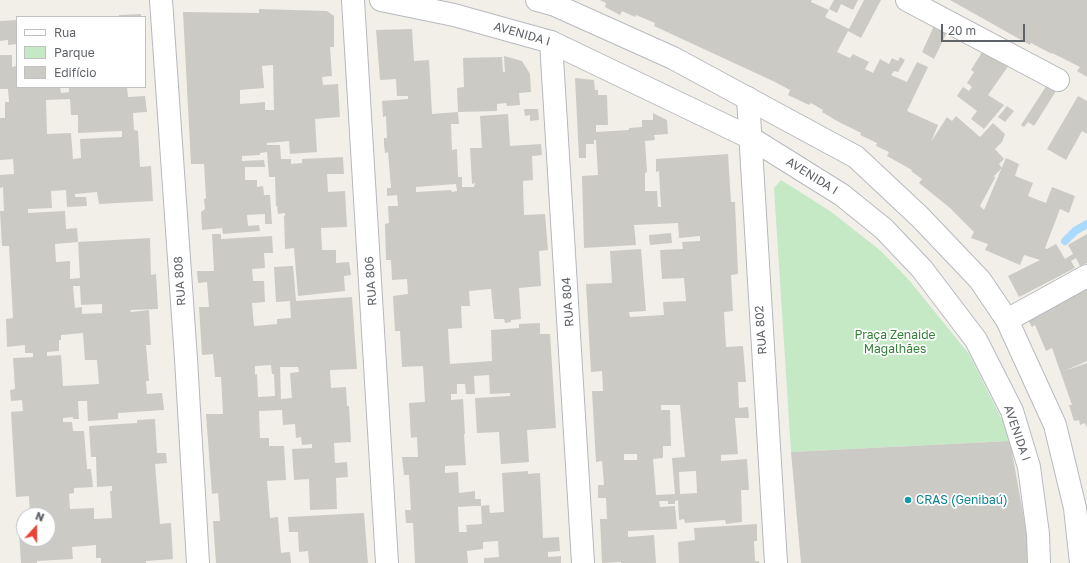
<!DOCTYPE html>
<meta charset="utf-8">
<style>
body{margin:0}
#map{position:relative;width:1087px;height:563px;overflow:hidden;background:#f1efe8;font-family:"Golos Text",sans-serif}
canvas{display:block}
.legend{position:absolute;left:16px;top:16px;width:130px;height:72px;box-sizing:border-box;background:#fff;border:1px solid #bfc1c3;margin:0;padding:5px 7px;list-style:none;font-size:12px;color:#5f6368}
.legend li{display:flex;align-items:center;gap:8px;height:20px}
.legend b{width:20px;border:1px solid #bfc1c3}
.north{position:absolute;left:16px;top:507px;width:40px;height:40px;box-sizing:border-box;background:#fff;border:1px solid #bfc1c3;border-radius:50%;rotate:21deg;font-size:11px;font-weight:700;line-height:16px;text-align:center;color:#5f6368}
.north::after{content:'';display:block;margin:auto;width:14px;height:18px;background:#ea4335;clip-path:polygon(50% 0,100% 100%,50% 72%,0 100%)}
.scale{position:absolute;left:941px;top:24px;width:84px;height:18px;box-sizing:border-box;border:2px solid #5f6368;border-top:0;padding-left:5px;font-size:12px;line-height:14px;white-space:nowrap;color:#5f6368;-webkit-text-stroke:3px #fff;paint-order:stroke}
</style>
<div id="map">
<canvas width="1087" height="563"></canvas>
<ul class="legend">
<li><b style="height:5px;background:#fff"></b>Rua</li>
<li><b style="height:11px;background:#c5e8c5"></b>Parque</li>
<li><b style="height:11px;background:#cccac5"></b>Edifício</li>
</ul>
<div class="north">N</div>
<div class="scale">20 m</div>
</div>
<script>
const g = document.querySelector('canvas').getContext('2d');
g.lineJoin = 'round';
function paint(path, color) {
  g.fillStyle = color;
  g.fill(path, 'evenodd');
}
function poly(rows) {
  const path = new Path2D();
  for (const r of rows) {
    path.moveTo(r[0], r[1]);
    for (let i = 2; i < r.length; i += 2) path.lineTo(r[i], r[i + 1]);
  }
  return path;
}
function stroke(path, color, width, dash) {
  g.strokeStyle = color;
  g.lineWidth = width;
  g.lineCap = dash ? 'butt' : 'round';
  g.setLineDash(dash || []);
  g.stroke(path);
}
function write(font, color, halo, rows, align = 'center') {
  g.font = font + ' "Golos Text",sans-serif';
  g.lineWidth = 3.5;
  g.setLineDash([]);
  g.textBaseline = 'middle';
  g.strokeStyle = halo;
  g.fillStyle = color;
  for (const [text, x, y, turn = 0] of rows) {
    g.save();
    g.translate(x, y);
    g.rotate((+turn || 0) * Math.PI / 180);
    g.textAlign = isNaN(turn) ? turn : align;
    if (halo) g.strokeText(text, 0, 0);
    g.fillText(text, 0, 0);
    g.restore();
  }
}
paint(poly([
 [781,180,830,211,881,251,909,280,969,354,1003,422,1010,441,791,452,774,188]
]), '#c5e8c5');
stroke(poly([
 [1065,241,1075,231,1087,224]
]), '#aadaff', 8);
paint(poly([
 [600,0,812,0,811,2,829,10,825,17,849,29,864,0,881,0,861,38,848,31,837,52,850,58,853,54,869,62,865,69,873,73,880,59,889,64,892,58,898,61,900,57,905,60,898,72,894,71,891,75,907,82,917,62,928,67,907,111,938,125,931,142,947,117,952,121,956,116,980,137,993,123,1005,134,1002,142,995,149,1004,159,999,164,1002,168,994,176,995,178,980,206,984,210,1006,158,1019,164,1015,176,1033,183,1028,196,1046,203,1052,187,1075,196,1069,213,1060,209,1045,248,1047,249,1056,244,1065,259,1073,254,1068,245,1087,234,1087,263,1080,266,1076,258,1071,261,1075,268,1019,297,1008,276,1040,260,1024,255,1020,265,985,250,988,244,971,238,974,232,950,208,919,183,922,179,911,171,912,170,887,156,889,152,876,146,877,143,860,135,861,133,837,121,822,112,823,110,811,103,809,105,788,95,790,90,775,82,654,26,655,23,636,15,635,17,622,11,620,15,605,7,606,3],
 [834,0,858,0,853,10,841,4,837,13,829,9],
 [950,0,1087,0,1087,77,1077,71,1080,67,1052,53,1052,54,1031,43,1030,45],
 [259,9,327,11,334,16,334,47,330,47,332,76,322,77,323,85,338,84,340,117,315,119,317,152,290,154,289,141,267,143,267,145,280,145,281,159,291,159,291,164,302,163,302,159,343,157,344,174,327,174,328,192,345,191,347,227,321,228,322,250,336,250,336,263,349,262,351,275,344,276,345,291,298,296,294,248,285,249,284,216,285,216,285,213,278,214,277,206,276,206,275,177,269,177,267,152,260,153,260,155,242,156,242,161,264,160,265,167,245,167,245,180,257,180,257,187,263,186,264,195,270,195,272,224,265,224,265,214,247,215,248,226,259,225,260,231,223,234,222,228,202,230,201,212,205,209,204,199,206,198,204,164,191,164,183,12,259,13],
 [273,65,274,110,265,110,265,102,240,104,240,90,264,88,262,66],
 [141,14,141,17,119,17,119,15],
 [17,20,17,44,8,45,8,40,0,41,0,21],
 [934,26,947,32,934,59,922,52],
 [412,29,414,61,429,60,432,114,458,112,459,124,451,124,452,150,457,149,458,177,462,177,462,187,474,187,475,183,472,184,470,148,482,148,480,116,508,114,510,146,541,144,542,155,532,156,533,180,523,181,524,215,545,214,548,250,539,251,541,286,519,288,521,319,511,320,511,322,505,323,504,319,494,319,491,289,469,291,470,306,461,306,462,328,448,329,450,364,492,361,491,330,519,328,519,324,540,323,540,334,550,334,556,428,527,430,529,462,501,464,499,432,477,433,475,398,510,396,510,393,490,394,489,375,474,376,475,394,466,394,465,384,457,384,457,394,451,394,451,400,463,399,465,434,464,434,466,465,445,466,445,473,458,472,459,493,475,491,475,499,481,499,481,506,489,505,490,513,504,512,502,473,528,471,528,474,540,473,543,538,559,537,560,551,548,552,548,557,561,556,561,563,484,563,484,558,499,557,498,541,483,542,483,549,467,551,468,563,415,563,413,523,406,523,405,510,411,510,409,475,404,475,402,457,418,457,417,437,411,438,409,403,425,402,423,366,402,367,400,331,395,331,393,296,408,294,407,279,392,280,391,260,386,260,385,224,389,223,388,206,398,206,397,195,387,196,387,188,391,188,388,152,385,153,384,144,384,138,387,138,386,116,383,117,382,101,408,99,408,96,397,96,396,79,380,80,376,30],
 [456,184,457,191,452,192,451,190,416,192,416,187],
 [476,506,481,506,482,524,466,525,467,532,459,532,458,507],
 [984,49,1009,65,988,95,1004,105,984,129,971,119,977,111,957,96,963,87,969,91,972,87,967,83,974,72,971,70],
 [0,55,12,55,12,67,17,66,17,87,60,87,61,93,69,92,69,87,127,87,128,97,145,96,147,112,133,113,134,130,138,131,140,167,151,166,153,201,99,204,97,192,75,194,75,197,86,197,87,206,67,207,66,190,51,191,52,208,28,209,28,213,65,211,66,229,77,228,78,242,55,244,56,262,70,261,70,279,80,278,78,242,150,238,151,275,156,274,158,309,130,310,131,312,149,310,151,345,146,345,149,381,146,381,147,394,162,393,164,410,118,413,118,419,88,421,87,401,78,401,79,419,73,419,73,417,63,418,63,422,72,422,73,431,84,431,87,469,91,469,93,487,74,488,74,493,69,494,70,509,94,508,94,519,96,519,112,518,110,491,112,491,112,486,97,487,96,457,91,457,89,426,137,423,137,420,155,419,157,453,166,453,167,463,155,464,160,524,171,523,173,559,146,561,146,563,101,563,101,558,96,558,96,545,72,547,73,559,37,561,37,563,21,563,19,533,24,532,24,539,48,539,48,515,30,515,29,496,16,497,11,412,23,411,22,400,11,401,10,390,15,389,13,358,33,357,33,353,25,353,25,345,7,347,6,319,13,318,9,246,2,246,0,211,4,211,3,187,0,188,0,175,14,174,13,159,0,160,0,118,5,118,5,102,9,102,8,89,0,89],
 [70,99,71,115,78,115,78,133,122,131,122,137,80,139,81,158,73,159,71,133,47,134,46,100],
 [73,286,80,286,81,305,102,304,102,313,82,314,82,307,75,308],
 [83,333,85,360,97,360,99,384,63,386,61,355,47,356,47,352,59,351,59,340,61,340,61,335],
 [504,56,522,61,530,74,531,92,519,93,520,105,507,106,506,103,497,104,497,111,458,112,457,88,464,87,463,58,502,57,503,72,505,72],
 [575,78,594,80,595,90,598,90,598,95,607,95,608,125,596,125,596,132,629,130,629,128,642,127,642,120,653,120,653,113,667,120,668,134,654,135,655,140,645,141,647,172,645,173,645,191,657,191,658,207,661,207,659,171,656,172,656,159,728,154,731,202,735,202,738,274,731,275,733,311,724,312,726,347,743,346,746,382,738,382,739,408,748,407,749,418,735,418,738,454,721,455,721,461,747,459,749,490,741,490,742,522,726,524,725,520,685,523,684,519,679,520,678,500,675,501,675,504,668,504,668,501,659,501,660,507,675,506,677,529,628,531,628,537,654,535,656,563,621,563,621,562,602,563,600,519,607,519,606,498,598,498,598,485,604,485,602,461,596,462,592,391,603,391,602,371,591,372,586,284,612,283,610,251,641,249,646,311,629,312,630,317,664,315,663,302,686,301,684,278,662,279,660,250,683,249,682,242,700,241,700,236,679,238,678,223,634,225,636,245,584,248,582,176,598,175,596,140,594,140,594,144,586,144,586,158,579,158],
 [661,405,680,405,685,457,672,458,675,494,656,495,653,459,663,458,663,446,671,446,670,410,661,410],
 [624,454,637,454,637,460,624,460],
 [696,471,697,493,680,494,679,472],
 [1047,85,1056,91,1034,126,1028,122,1024,127,1021,125],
 [1078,96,1087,101,1087,134,1082,131,1066,160,1047,149],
 [1007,106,1014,111,1005,122,998,117],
 [524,109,538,109,539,120,530,121,530,115,525,116],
 [671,233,672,243,650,245,649,235],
 [212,234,221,234,221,239,272,236,273,253,264,253,265,268,252,269,253,281,264,281,265,302,252,303,254,326,277,324,277,319,291,318,290,301,276,302,274,267,293,266,296,301,352,297,357,369,330,370,331,388,346,387,347,406,349,406,351,442,334,443,335,463,347,462,348,477,336,478,337,509,310,510,309,479,294,480,292,449,312,448,312,444,302,445,301,437,296,438,295,424,283,425,282,410,259,411,260,438,269,438,269,446,284,446,286,480,267,481,270,518,278,517,281,553,290,552,291,563,216,563,213,521,220,521,218,493,212,494,206,414,223,414,221,377,215,377,213,354,202,355,199,307,209,307,207,282,198,283,197,271,214,271],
 [271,365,272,374,274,374,275,396,258,397,257,374,255,375,255,366],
 [280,367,298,367,299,372,290,373,292,398,281,399],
 [1087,278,1087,361,1064,371,1087,363,1087,428,1085,423,1080,425,1079,420,1074,421,1069,405,1072,405,1052,348,1046,351,1035,325,1032,327,1024,313],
 [1010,441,1029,547,1029,563,801,563,791,452],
 [364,513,368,563,309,563,308,551,299,552,298,532,289,532,288,517],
 [757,524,757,541,754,541,755,561,759,561,759,563,679,563,678,542,695,540,694,528]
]), '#cccac5');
const street = poly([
 [161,0,186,359,198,563],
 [353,0,387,563],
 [907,0,1058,80],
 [551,42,583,563],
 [748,98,776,563],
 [1007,320,1087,276]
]);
const secondary = poly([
 [381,0,454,15,551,42,749,137,842,195,884,229,922,269,976,340,1012,411,1029,467,1038,534,1039,563],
 [537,0,555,5,673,58,856,157,920,217,980,280,1007,320,1055,425,1075,508,1081,563]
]);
stroke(street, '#b5b8bc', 24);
stroke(secondary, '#b6babf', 24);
stroke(street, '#fff', 22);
stroke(secondary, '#fff', 22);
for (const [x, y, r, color] of [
 [908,500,4,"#0f9aa8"]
]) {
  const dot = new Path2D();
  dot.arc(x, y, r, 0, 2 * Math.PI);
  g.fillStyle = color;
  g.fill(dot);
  stroke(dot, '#fff', 1.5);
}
write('12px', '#5f6368', '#fff', [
 ["AVENIDA I",522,34,16],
 ["AVENIDA I",812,176,32],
 ["RUA 808",180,281,-94],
 ["RUA 806",371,281,-94],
 ["RUA 804",568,302,-94],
 ["RUA 802",761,330,-94],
 ["AVENIDA I",1017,433,71]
]);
write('12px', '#348238', '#fff', [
 ["Praça Zenaide",895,335],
 ["Magalhães",895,349]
]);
write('12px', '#0d838f', '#fff', [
 ["CRAS (Genibaú)",916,500]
], 'left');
</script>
